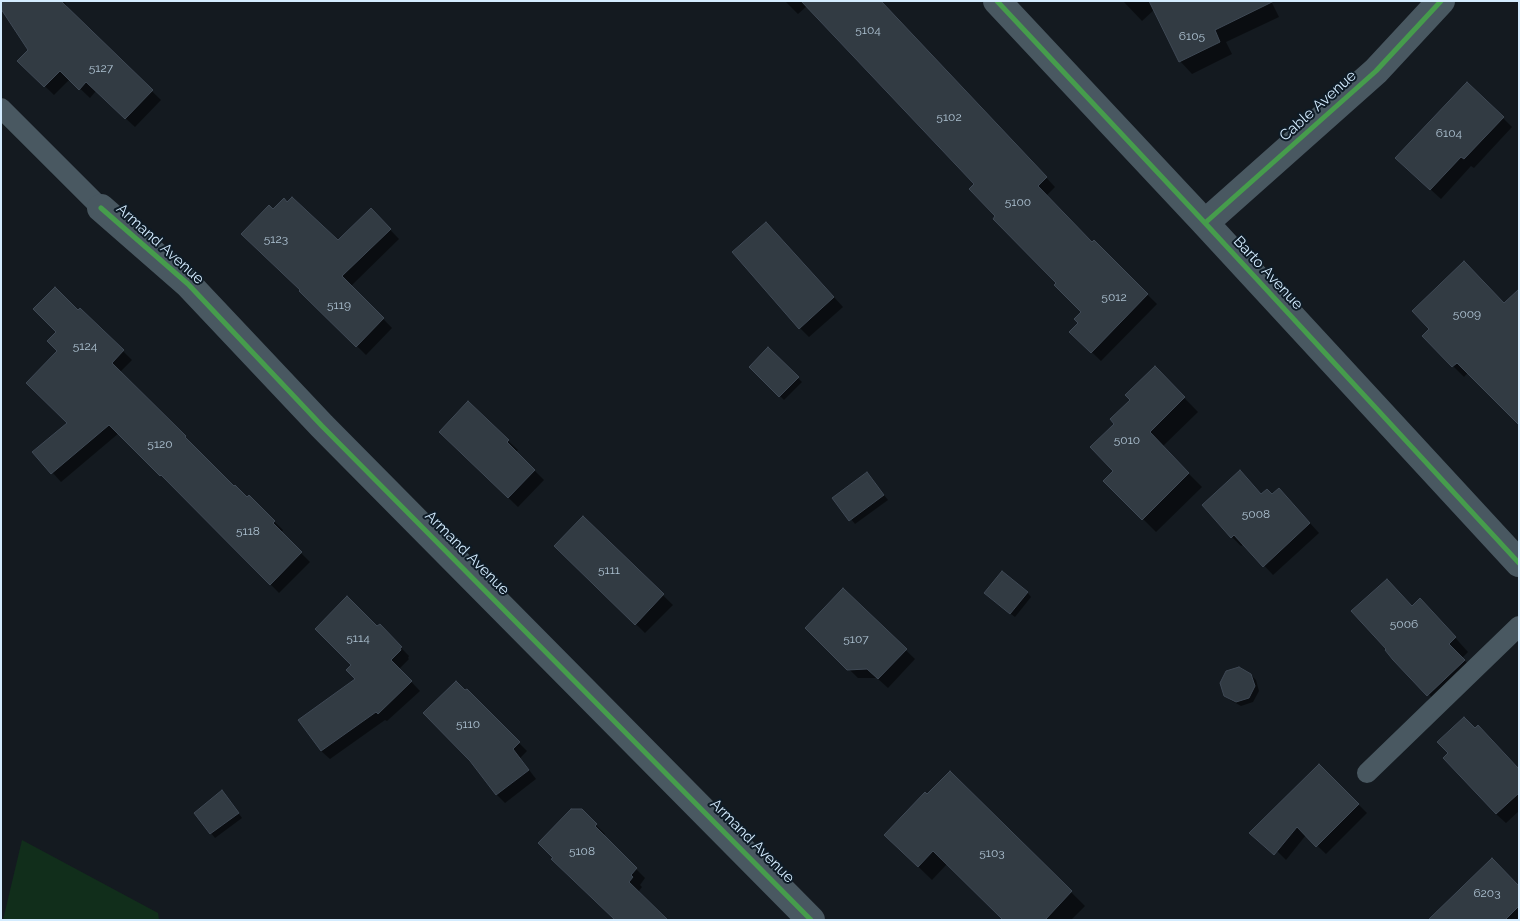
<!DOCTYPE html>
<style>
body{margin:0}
#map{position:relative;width:1520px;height:921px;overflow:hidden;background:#141a20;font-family:Raleway,sans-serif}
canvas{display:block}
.frame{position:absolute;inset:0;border:2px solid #d4ecff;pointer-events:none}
</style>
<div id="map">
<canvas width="1520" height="921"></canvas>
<div class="frame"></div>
</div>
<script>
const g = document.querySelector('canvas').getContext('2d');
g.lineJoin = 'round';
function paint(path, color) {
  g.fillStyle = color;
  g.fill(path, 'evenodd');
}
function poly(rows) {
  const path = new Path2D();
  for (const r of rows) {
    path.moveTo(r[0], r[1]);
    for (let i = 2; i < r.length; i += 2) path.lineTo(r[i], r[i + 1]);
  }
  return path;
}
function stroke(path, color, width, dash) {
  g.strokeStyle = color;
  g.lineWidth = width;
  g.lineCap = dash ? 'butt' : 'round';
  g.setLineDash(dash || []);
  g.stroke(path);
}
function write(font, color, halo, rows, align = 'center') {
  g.font = font + ' Raleway,sans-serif';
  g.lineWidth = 4;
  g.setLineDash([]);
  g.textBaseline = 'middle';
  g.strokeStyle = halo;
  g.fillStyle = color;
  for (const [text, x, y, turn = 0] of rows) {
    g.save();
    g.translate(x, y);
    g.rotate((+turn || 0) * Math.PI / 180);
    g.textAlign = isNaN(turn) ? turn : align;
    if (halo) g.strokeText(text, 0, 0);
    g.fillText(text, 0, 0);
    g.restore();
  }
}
paint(poly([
 [22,840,158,913,159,920,3,920]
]), '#112e1b');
paint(poly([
 [1,1,64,1,67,6,65,7,161,100,135,127,96,91,90,98,70,79,54,95,19,61,29,50],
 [785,1,880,1,1055,187,1046,196,1092,243,1094,242,1157,304,1101,361,1071,332,1080,323,1082,312,997,216,975,184,807,6,798,14],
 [1123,1,1271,1,1279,17,1226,42,1232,54,1192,74,1180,61,1155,9,1142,21],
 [1503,118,1512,127,1474,168,1471,166,1441,199,1406,167],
 [371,210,399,239,351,286,392,328,366,355,301,291,273,211,338,242],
 [766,223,843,307,809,337,800,328],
 [80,309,132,360,120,372,193,447,247,499,249,497,283,530,281,533,310,562,279,593,171,483,170,484,119,433,61,482,34,452,68,423,58,351,78,312],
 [1519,319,1464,377,1423,336],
 [768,349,802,382,784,400,751,367],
 [1155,368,1198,412,1162,447,1202,487,1156,532,1105,481,1115,471,1116,424],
 [468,403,518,450,516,452,544,480,518,507,440,432],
 [867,474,888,500,855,524,834,498],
 [1262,495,1288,499,1319,533,1273,575,1244,544,1241,546,1232,537],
 [583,518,673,605,645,633,556,546],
 [843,590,915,659,888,688,877,678,858,678,807,628],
 [1027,592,1031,597,1015,617,990,598],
 [1412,607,1433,613,1468,652,1462,658,1478,674,1441,708,1388,649],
 [380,626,409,656,408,658,409,659,399,669,420,691,387,721,385,720,330,759,321,751,357,680,377,628],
 [1251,675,1256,680,1259,691,1253,702,1241,706,1230,700,1225,695],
 [467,691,527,751,520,758,536,779,505,803,497,795,471,760,465,692],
 [1319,765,1367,813,1326,854,1306,835,1286,860,1255,829],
 [1519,770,1519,811,1506,823,1496,814],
 [950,772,1085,906,1071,920,1004,920,947,864,932,880,899,848,927,796],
 [226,796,242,818,215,838,195,813],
 [582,811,605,834,603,836,645,878,640,885,642,887,616,920],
 [1519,887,1519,920,1430,920]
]), '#0007');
const building = poly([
 [1,1,61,1,153,90,125,119,86,82,79,90,60,71,44,87,17,61,28,50,1,9,1,1],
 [801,1,881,1,1047,177,1038,186,1092,242,1094,240,1148,294,1091,353,1069,332,1078,323,1074,319,1081,312,1054,285,1056,283,993,219,995,216,969,189,974,184,801,1],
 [1149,1,1274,1,1215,30,1220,42,1179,62,1149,1],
 [1467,82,1504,117,1464,159,1461,157,1430,190,1395,158,1467,82],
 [292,197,338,240,371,208,391,229,342,276,384,318,356,347,299,291,300,290,241,234,269,205,273,209,284,198,287,202,292,197],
 [766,222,834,297,799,329,732,252,766,222],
 [1464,261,1504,303,1519,289,1519,425,1457,363,1452,367,1422,336,1429,329,1412,311,1464,261],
 [55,287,78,310,80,308,124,350,112,363,186,436,185,437,234,486,235,485,247,497,249,495,275,521,273,523,302,552,270,585,161,475,160,476,109,425,51,474,32,452,67,423,26,383,57,351,47,341,56,332,33,309,55,287],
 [768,347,799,377,779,397,749,367,768,347],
 [1155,366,1185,397,1150,432,1189,473,1142,520,1103,481,1113,471,1090,447,1114,424,1110,419,1130,400,1125,395,1155,366],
 [468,401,509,440,507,442,535,470,508,498,439,432,468,401],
 [1240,470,1261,494,1267,489,1272,494,1279,488,1310,523,1263,567,1234,535,1231,538,1202,505,1240,470],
 [867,472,884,495,849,521,832,498,867,472],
 [583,516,664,594,635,625,554,546,583,516],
 [1002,571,1028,592,1010,614,984,593,1002,571],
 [1387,579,1412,606,1420,598,1456,637,1449,644,1465,660,1427,696,1393,660,1385,650,1386,649,1351,611,1387,579],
 [843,588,907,649,878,679,867,669,847,670,805,628,843,588],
 [347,596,377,626,380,624,402,647,400,648,401,650,391,660,412,681,378,714,376,712,321,751,298,720,355,679,346,670,351,665,315,629,347,596],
 [1239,667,1251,674,1255,686,1249,698,1236,702,1224,696,1220,683,1226,671,1239,667],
 [456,681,465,690,467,689,520,742,513,749,529,770,496,795,470,761,423,713,456,681],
 [1464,717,1475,728,1478,725,1519,769,1519,793,1496,814,1443,758,1448,753,1437,742,1464,717],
 [1319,764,1359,804,1316,847,1297,827,1274,855,1249,833,1319,764],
 [950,771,1072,891,1045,920,1003,920,933,851,918,867,884,835,925,792,927,794,950,771],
 [222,790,239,813,210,834,194,813,222,790],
 [571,809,582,809,597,824,595,826,637,868,631,875,633,877,629,882,668,920,615,920,551,859,553,858,538,843,571,809],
 [1492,858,1519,886,1519,906,1505,920,1428,920,1492,858]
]);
paint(building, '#323b43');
stroke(building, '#3f4955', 1);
stroke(poly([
 [1,108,101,208],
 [1367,773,1519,626]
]), '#495861', 20);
stroke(poly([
 [997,1,1205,223,1519,563],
 [101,208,188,284,322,426,811,920],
 [1205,223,1376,71,1441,1]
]), '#495861', 28);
stroke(poly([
 [997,1,1205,223,1519,563],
 [101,208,188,284,322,426,811,920],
 [1205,223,1376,71,1441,1]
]), '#469c4c', 5);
write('12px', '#acc0d0', null, [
 ["5104",868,30],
 ["6105",1192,36],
 ["5127",101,68],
 ["5102",949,117],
 ["6104",1449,133],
 ["5100",1018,202],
 ["5123",276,239],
 ["5012",1114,297],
 ["5119",339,305],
 ["5009",1467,314],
 ["5124",85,346],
 ["5010",1127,440],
 ["5120",160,444],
 ["5008",1256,514],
 ["5118",248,531],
 ["5111",609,570],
 ["5006",1404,624],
 ["5114",358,638],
 ["5107",856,639],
 ["5110",468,724],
 ["5108",582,851],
 ["5103",992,853],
 ["6203",1487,893]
]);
write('15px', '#d4ecff', '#0e1b26', [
 ["Cable Avenue",1318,106,-42],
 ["Armand Avenue",160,244,42],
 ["Barto Avenue",1268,273,47],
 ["Armand Avenue",467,553,45],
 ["Armand Avenue",752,841,45]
]);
</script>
